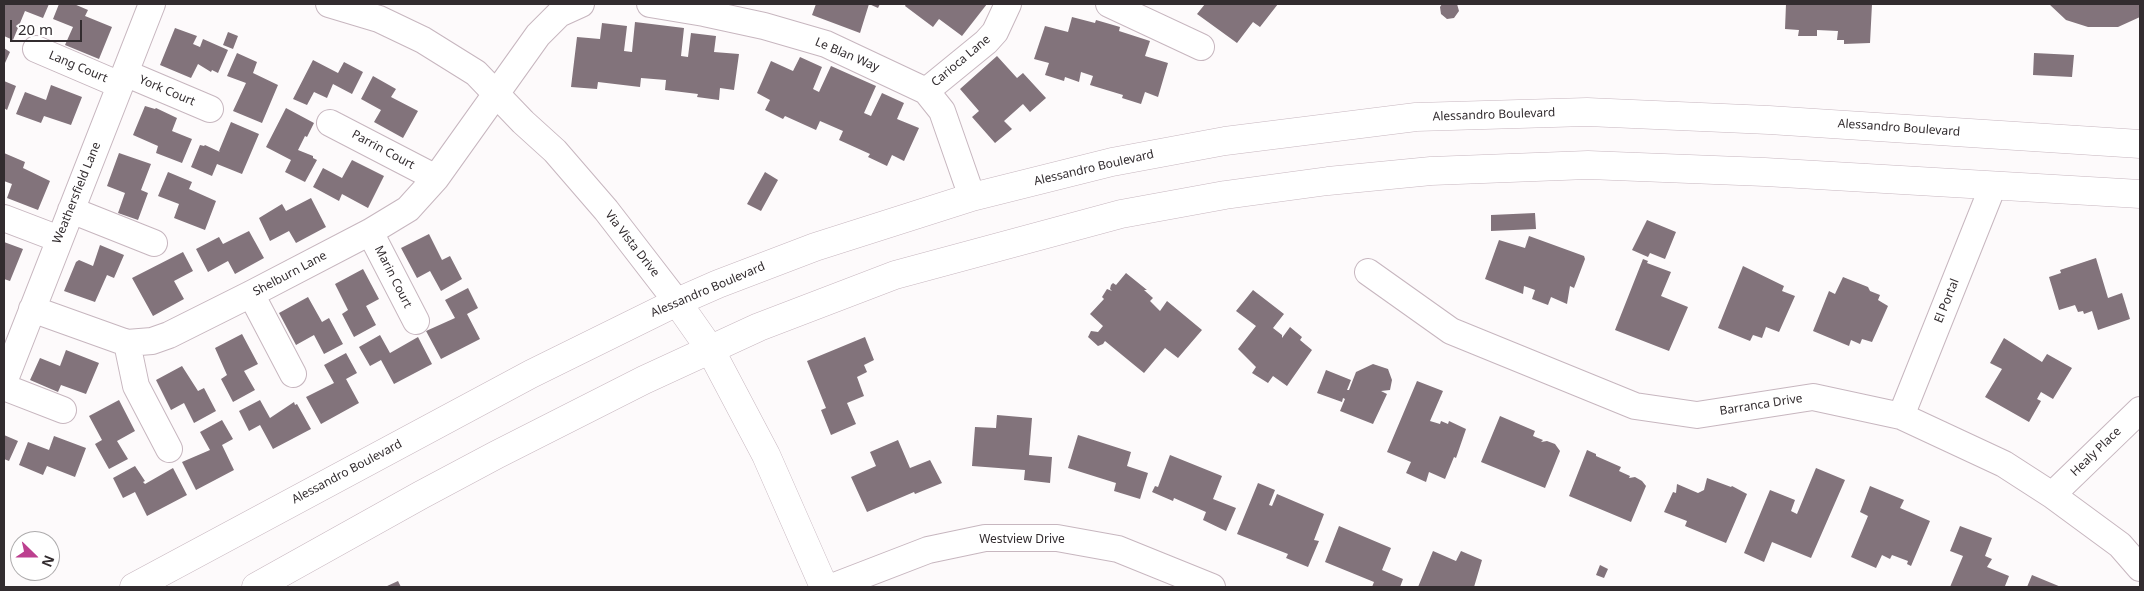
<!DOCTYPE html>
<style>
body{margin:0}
#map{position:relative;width:2144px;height:591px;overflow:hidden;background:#fdfafb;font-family:"Noto Sans",sans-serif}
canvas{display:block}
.frame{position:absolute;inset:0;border:5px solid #322c2f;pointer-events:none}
.north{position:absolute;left:10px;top:531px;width:50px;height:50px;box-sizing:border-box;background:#fff;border:1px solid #adabac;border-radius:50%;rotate:112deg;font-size:14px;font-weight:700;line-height:20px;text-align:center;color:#322c2f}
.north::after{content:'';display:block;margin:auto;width:18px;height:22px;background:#bc408f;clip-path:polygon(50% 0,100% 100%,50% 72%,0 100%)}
.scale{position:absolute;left:10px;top:20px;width:72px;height:22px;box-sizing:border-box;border:2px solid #322c2f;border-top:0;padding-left:6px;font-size:15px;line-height:18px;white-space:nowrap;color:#322c2f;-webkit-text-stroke:4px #fff;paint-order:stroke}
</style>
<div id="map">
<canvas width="2144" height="591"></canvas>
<div class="frame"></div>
<div class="north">N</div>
<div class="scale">20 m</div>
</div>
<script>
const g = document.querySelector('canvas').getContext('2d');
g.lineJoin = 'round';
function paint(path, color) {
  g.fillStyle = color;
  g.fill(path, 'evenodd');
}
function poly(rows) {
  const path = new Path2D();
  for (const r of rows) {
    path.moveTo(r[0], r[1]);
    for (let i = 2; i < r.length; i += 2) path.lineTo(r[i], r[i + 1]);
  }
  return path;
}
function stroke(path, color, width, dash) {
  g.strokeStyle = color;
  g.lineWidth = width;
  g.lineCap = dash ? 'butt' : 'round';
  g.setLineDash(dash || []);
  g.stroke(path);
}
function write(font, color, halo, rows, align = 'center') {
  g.font = font + ' "Noto Sans",sans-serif';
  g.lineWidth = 5;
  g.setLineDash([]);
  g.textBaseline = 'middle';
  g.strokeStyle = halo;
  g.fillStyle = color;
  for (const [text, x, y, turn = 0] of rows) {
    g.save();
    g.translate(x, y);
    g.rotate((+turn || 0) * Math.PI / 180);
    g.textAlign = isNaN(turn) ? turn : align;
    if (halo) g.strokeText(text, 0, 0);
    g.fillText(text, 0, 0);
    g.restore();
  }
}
paint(poly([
 [4,4,49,4,43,18,25,11,13,40,4,36],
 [59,4,74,4,88,10,85,16,112,27,99,59,65,45,73,27,53,19],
 [816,4,880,4,878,8,869,4,860,33,812,15],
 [906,4,987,4,962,36,939,19,933,27,905,6],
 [1205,4,1278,4,1260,27,1253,22,1237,43,1197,14],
 [1442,4,1457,4,1459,11,1454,18,1447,19,1441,14,1440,7],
 [1786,4,1872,4,1870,43,1844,44,1844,40,1837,40,1838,31,1817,30,1817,36,1798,36,1799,30,1785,29],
 [2049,4,2140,4,2140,17,2118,27,2088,27,2066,20],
 [1072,17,1095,23,1096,20,1120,27,1119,31,1150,41,1145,56,1168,63,1158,97,1145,92,1141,104,1122,98,1123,95,1090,85,1093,76,1081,72,1079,82,1065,77,1064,81,1045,75,1049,63,1034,59,1045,26,1068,32],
 [635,22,684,28,681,56,688,57,691,33,716,36,714,52,739,54,734,90,720,88,719,100,697,97,698,94,665,90,666,80,641,78,640,87,598,82,597,89,571,87,577,37,600,39,602,23,627,26,624,51,632,52],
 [175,28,197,36,193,44,200,47,203,39,228,50,218,73,212,70,211,72,198,64,191,78,160,65],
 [228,32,238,36,233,49,223,45],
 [4,48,10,52,5,63,4,63],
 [237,53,257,62,253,73,278,85,262,123,233,111,246,83,227,76],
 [2034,53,2074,55,2072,77,2033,75],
 [997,56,1017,78,1023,73,1046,98,1030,112,1023,104,1004,121,1012,129,995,143,972,117,979,111,960,89],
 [800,57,822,67,813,89,819,92,831,66,876,86,864,113,871,116,882,93,904,103,897,119,919,128,904,161,892,155,887,166,868,157,870,154,839,140,843,131,820,121,816,130,785,116,783,119,765,110,770,100,757,93,771,61,793,71],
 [313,60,338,73,344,62,363,72,352,94,333,84,327,98,314,92,307,105,293,99],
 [373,76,396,89,391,97,418,111,403,138,374,122,381,110,361,99],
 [4,81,16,86,7,110,4,108],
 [51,85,82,97,71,125,44,116,41,123,16,114,25,92,46,100],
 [145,106,155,109,156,108,177,118,172,131,192,139,182,163,156,153,158,146,133,135],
 [286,108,314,123,307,137,305,136,298,150,313,156,313,158,317,160,305,182,285,172,291,160,266,147],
 [231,122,259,134,242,174,217,164,212,176,191,167,200,145,204,146,205,145,220,152,219,151],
 [4,153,25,162,23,168,50,181,38,210,7,198,12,184,4,181],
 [119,153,151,164,141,190,148,193,138,220,118,213,125,193,107,186],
 [352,160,384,176,368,208,342,194,339,201,313,187,323,168,342,178],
 [168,172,192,182,189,189,216,201,205,230,174,218,179,204,158,196],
 [765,172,778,180,761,211,747,204],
 [311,198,326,227,296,243,289,231,270,241,259,218,282,204,286,211],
 [1535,213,1536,229,1491,231,1491,215],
 [1647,220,1676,232,1665,259,1650,253,1648,257,1632,250],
 [249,231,264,258,235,274,228,261,208,272,196,249,219,237,223,244],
 [429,234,442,260,450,256,462,279,441,291,430,271,417,278,401,248],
 [1529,236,1584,256,1585,259,1574,288,1570,286,1567,304,1551,297,1548,305,1532,299,1535,290,1524,286,1523,294,1485,279,1499,240,1525,248],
 [4,242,23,249,10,281,4,279],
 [100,245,124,255,114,278,107,275,95,302,64,291,76,262,79,260,93,266],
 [183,252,193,271,174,281,184,299,153,316,132,278],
 [2096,258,2108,298,2122,293,2130,319,2098,330,2092,311,2084,314,2083,311,2078,312,2075,305,2059,310,2049,277,2061,273,2060,270],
 [1643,259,1648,261,1647,263,1671,272,1661,296,1688,307,1669,351,1615,330],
 [1743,266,1784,286,1782,291,1795,296,1779,332,1766,327,1762,338,1753,335,1750,341,1718,328],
 [363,269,379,299,366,306,376,325,354,337,342,314,348,310,335,284],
 [1126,273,1147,290,1144,290,1153,298,1150,301,1160,311,1167,301,1202,330,1178,358,1165,348,1144,373,1105,341,1103,344,1098,346,1088,337,1091,331,1098,332,1103,326,1090,314,1104,299,1102,297,1107,289,1112,291,1110,289,1111,285,1113,283,1116,285],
 [1843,277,1868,287,1870,291,1880,295,1878,300,1888,306,1872,342,1862,339,1860,344,1851,340,1849,346,1813,331,1829,291,1835,294],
 [468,288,478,308,467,314,480,339,441,359,426,331,455,318,445,300],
 [1253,290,1284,314,1273,328,1282,335,1282,338,1290,327,1302,337,1300,340,1312,350,1287,386,1273,376,1268,383,1252,373,1256,367,1238,349,1256,326,1236,311],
 [308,297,322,322,329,318,343,344,324,354,314,335,296,345,279,313],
 [242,334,258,364,244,371,255,390,233,402,221,379,227,375,215,348],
 [380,335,390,353,418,337,432,364,394,384,381,360,370,366,359,347],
 [865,337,874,360,864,365,867,372,857,377,864,396,847,403,856,424,831,435,821,410,826,408,807,361],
 [2004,338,2042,362,2047,354,2072,368,2053,399,2041,392,2037,399,2041,401,2029,422,1985,397,2002,369,1990,363],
 [66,350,99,363,86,394,61,385,58,392,30,380,40,358,60,366],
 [346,353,357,373,346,379,359,403,321,424,306,397,334,383,324,365],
 [1373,364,1388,369,1392,380,1390,390,1381,391,1387,394,1373,424,1340,411,1345,399,1343,398,1342,402,1317,393,1326,370,1351,380,1347,390,1349,390,1356,372],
 [182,366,198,391,204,388,216,411,194,423,184,403,171,410,156,380],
 [1417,381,1443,391,1430,421,1440,424,1441,421,1448,424,1449,421,1466,429,1456,458,1454,457,1445,479,1429,472,1426,482,1406,473,1411,462,1387,452],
 [119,400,135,431,117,441,128,459,109,469,95,444,102,440,89,416],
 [260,400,270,418,294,402,295,405,297,404,311,429,273,449,260,425,249,431,239,411],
 [997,415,1032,418,1029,455,1052,457,1050,483,1024,480,1025,470,972,466,975,427,996,428],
 [1500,416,1535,431,1533,436,1543,440,1541,442,1547,441,1555,444,1560,451,1545,488,1481,462],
 [222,420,233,439,222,445,234,470,196,490,182,462,210,450,200,432],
 [4,435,18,441,9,461,4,459],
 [1078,435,1131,452,1127,466,1148,473,1140,499,1114,491,1116,483,1068,468],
 [54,436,86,448,75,477,47,466,43,475,19,465,28,442,49,450],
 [898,440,910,468,930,460,942,483,915,494,914,492,867,512,851,477,876,466,870,452],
 [1587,450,1596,454,1596,456,1621,467,1619,471,1630,476,1629,478,1635,477,1642,481,1646,486,1631,522,1569,496],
 [1170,455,1222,476,1213,499,1236,508,1226,531,1203,520,1206,512,1174,498,1173,501,1152,492,1155,486,1158,487],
 [135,466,145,481,143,482,145,484,173,468,187,495,147,516,135,492,123,498,113,478],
 [1816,468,1845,480,1811,558,1772,542,1764,562,1744,553,1770,490,1795,500,1791,511,1797,514],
 [1707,478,1731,487,1732,486,1747,494,1726,543,1685,526,1687,521,1664,512,1673,492,1676,493,1677,484,1698,493,1704,490],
 [1258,483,1275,490,1269,505,1272,506,1277,494,1324,514,1314,540,1319,541,1308,567,1286,558,1288,554,1237,534],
 [1870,486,1904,500,1900,508,1930,521,1911,566,1907,564,1908,561,1892,555,1890,559,1882,555,1876,568,1851,557,1868,516,1860,512],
 [1339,526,1391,548,1382,570,1403,579,1400,587,1372,587,1374,582,1325,562],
 [1960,526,1992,538,1985,556,1992,559,1987,567,2009,576,2005,586,1950,587,1963,556,1950,551],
 [1433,551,1456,561,1461,551,1482,560,1474,587,1418,587],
 [1600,565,1608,569,1604,578,1596,575],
 [2032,575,2061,587,2027,587],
 [398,581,401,587,385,587]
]), '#82737b');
const street = poly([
 [329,4,379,19,423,40,476,73,523,122,555,151,606,210,677,302],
 [650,4,704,13,764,26,826,44,926,91,942,111,972,197],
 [1109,4,1201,47],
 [36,49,120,85],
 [125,73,210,109],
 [926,91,986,42,995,32,1008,4],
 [330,123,436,178],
 [71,210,154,243],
 [4,218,59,239],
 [370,232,416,321],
 [1368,272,1451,331,1635,406,1697,415,1813,397,1901,416,2004,464,2052,495,2120,545,2140,568],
 [251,294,293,374],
 [32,309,127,343,152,341,169,335,251,294,370,232,408,209,436,178,538,35,559,14,581,4],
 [127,343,136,386,169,449],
 [4,382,152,4],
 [4,387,63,410],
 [1901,416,1993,186],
 [2052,495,2140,410],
 [832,587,928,550,985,538,1057,538,1118,549,1212,587]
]);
const secondary = poly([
 [677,302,710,349,766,455,824,587]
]);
const primary = poly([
 [134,587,531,374,677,302,718,284,815,247,972,197,1112,162,1225,141,1416,117,1587,112,1769,120,2140,144],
 [256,587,421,495,496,455,644,380,759,327,895,275,1121,214,1225,195,1328,181,1431,171,1588,165,1765,172,2140,194]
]);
stroke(street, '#c7b6bf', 28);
stroke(secondary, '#c7b6bf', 29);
stroke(primary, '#c7b6bf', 29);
stroke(street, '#fff', 26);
stroke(secondary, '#fff', 28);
stroke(primary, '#fff', 28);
write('12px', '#322c2f', '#fff', [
 ["Le Blan Way",847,55,23],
 ["Carioca Lane",961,61,-40],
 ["Lang Court",78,67,23],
 ["York Court",167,91,23],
 ["Alessandro Boulevard",1494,115,-2],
 ["Alessandro Boulevard",1899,128,4],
 ["Parrin Court",383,150,28],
 ["Alessandro Boulevard",1094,168,-13],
 ["Weathersfield Lane",77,193,-68],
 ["Via Vista Drive",632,244,52],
 ["Shelburn Lane",290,274,-28],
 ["Marin Court",393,277,63],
 ["Alessandro Boulevard",708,290,-23],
 ["El Portal",1947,301,-68],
 ["Barranca Drive",1761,405,-9],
 ["Healy Place",2096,452,-44],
 ["Alessandro Boulevard",347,472,-28],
 ["Westview Drive",1022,540]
]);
</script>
